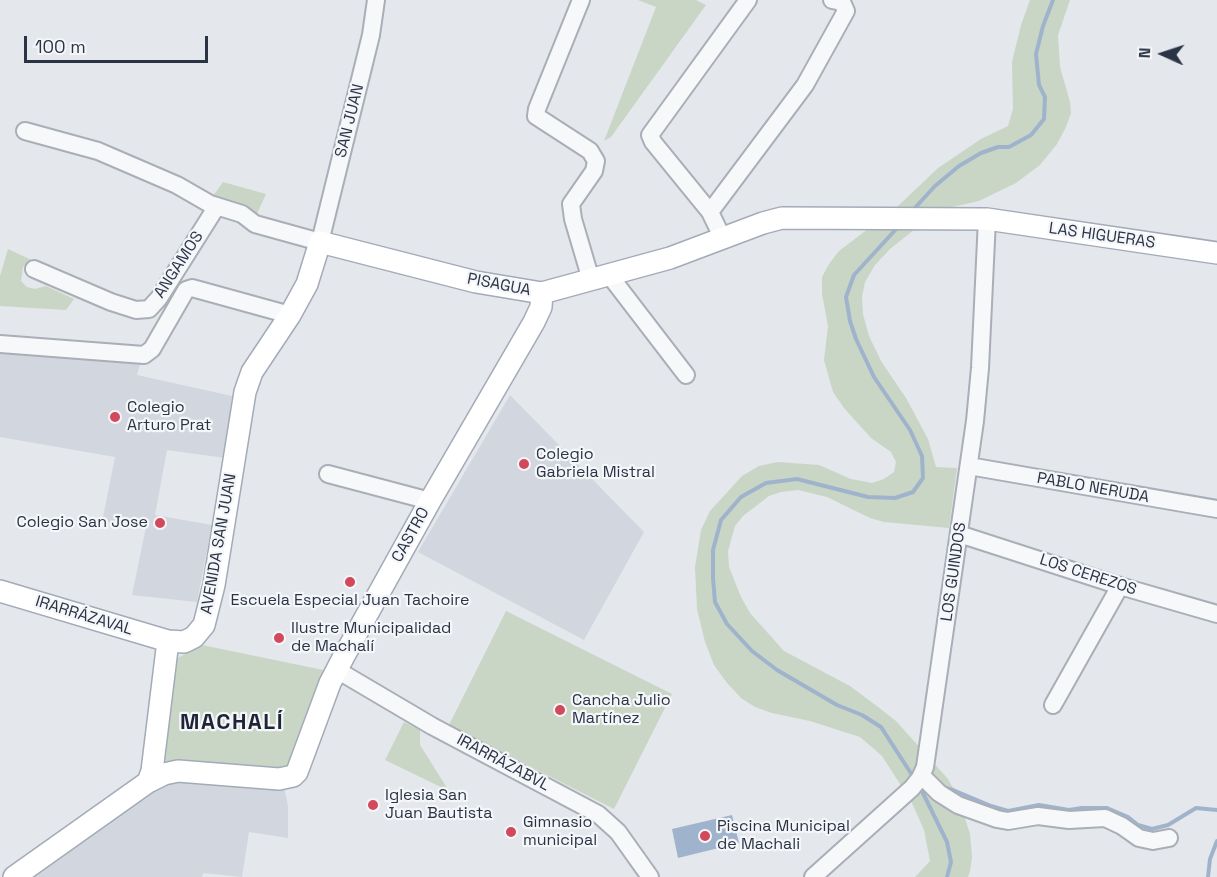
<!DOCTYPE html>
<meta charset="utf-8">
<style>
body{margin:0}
#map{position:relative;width:1217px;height:877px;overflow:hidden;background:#e4e7ec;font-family:"Space Grotesk",sans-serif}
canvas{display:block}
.north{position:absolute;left:1133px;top:24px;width:60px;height:60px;-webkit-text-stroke:4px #f4f6f9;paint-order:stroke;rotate:273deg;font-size:16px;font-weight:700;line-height:24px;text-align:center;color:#2b3445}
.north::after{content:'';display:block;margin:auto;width:21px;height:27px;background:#2b3445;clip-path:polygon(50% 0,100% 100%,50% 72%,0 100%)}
.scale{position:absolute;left:24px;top:36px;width:184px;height:27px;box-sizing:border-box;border:3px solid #2b3445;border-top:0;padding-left:8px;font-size:18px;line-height:21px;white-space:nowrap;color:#2b3445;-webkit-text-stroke:4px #f4f6f9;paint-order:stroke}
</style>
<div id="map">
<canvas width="1217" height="877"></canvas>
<div class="north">N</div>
<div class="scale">100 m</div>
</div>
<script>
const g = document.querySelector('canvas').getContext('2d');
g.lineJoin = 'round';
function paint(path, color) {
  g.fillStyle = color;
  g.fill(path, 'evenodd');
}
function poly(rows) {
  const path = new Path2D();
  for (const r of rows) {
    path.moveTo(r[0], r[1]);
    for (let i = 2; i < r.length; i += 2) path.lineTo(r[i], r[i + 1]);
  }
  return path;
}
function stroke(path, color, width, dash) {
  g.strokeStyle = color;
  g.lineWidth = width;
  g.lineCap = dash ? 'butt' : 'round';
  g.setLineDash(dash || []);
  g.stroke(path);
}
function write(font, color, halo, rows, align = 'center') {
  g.font = font + ' "Space Grotesk",sans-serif';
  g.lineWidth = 4.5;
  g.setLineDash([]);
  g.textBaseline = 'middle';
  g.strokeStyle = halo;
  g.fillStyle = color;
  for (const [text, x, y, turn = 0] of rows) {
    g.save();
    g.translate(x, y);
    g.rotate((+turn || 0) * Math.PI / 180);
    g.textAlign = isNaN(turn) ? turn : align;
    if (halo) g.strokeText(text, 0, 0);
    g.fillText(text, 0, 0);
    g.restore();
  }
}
paint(poly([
 [0,348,140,364,137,375,232,396,225,458,167,450,155,515,212,525,197,602,132,595,146,527,102,522,115,457,0,437],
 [510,395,644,532,584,640,418,552],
 [165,778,284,787,288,806,288,838,249,832,242,877,203,873,202,877,32,877]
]), '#d2d6de');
paint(poly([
 [638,0,696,0,706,5,611,137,604,141,656,7],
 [1030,0,1070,0,1058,35,1060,67,1070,102,1071,113,1066,127,1057,144,1040,165,1016,183,979,201,948,208,934,214,890,249,875,265,865,282,862,297,863,314,869,336,881,361,906,398,928,439,936,467,957,468,949,528,884,522,870,518,827,497,798,490,781,492,769,496,743,516,735,526,728,551,729,567,741,597,750,613,784,651,850,686,878,707,896,721,948,779,958,797,970,834,972,857,970,871,968,877,915,877,930,861,924,830,911,801,882,756,860,737,810,721,772,713,755,707,741,698,727,683,714,665,705,642,697,609,695,567,701,530,710,511,742,476,759,466,778,462,819,465,851,479,872,483,884,479,894,472,896,462,891,452,871,438,844,408,833,392,824,360,828,326,822,294,822,277,829,264,839,251,898,206,938,168,981,139,1008,126,1013,109,1012,62,1021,25],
 [223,182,266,194,256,216,213,196],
 [8,249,36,262,29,262,23,267,21,281,27,287,35,289,46,286,74,299,66,310,0,306,0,276],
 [506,611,672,694,614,809,449,725],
 [202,645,328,671,290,771,170,765,165,760,163,754,172,661],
 [404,722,420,730,420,745,449,791,385,760]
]), '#c9d6c5');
paint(poly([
 [732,815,739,843,678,858,672,829]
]), '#9fb4cc');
stroke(poly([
 [913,210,935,186,959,166,981,153,998,147,1009,147,1031,135,1044,119,1045,97,1039,85,1036,54,1043,26,1053,0],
 [898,227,854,275,846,297,850,321,856,339,874,377,910,430,922,456,923,478,913,492,895,498,868,497,797,479,766,483,741,497,721,520,713,550,713,578,715,602,727,624,752,651,777,670,837,705,862,715,881,727,914,778],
 [920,787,947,842,951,862,947,877],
 [942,787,953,790,991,806,1008,811,1039,805,1069,810,1082,808,1107,808,1128,817,1138,825,1152,829,1168,825,1196,808,1217,810],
 [1208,877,1210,859,1217,841]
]), '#9fb4cc', 4);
const minor = poly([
 [581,0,537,109,536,116,590,151,596,161,594,171,571,204,573,219,591,280],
 [25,131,98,151,177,185,210,204,242,214,255,224,320,242,371,35,376,0],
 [710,212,805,85,846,11,842,2,832,0],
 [723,239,710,212,653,142,650,135,748,0],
 [34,269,111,302,136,310,149,309,159,298,217,206],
 [610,276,686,375],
 [0,344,144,355,152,349,186,290,192,288,290,315],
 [969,466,1217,509],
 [328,474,430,501],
 [959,534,1120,586,1217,614],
 [337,670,432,726,598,814,618,832,650,877],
 [1053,705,1120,586],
 [922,776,939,793,958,805,997,819,1008,821,1038,816,1069,820,1105,818,1122,826,1139,838,1153,841,1169,838],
 [813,877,912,788,920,778,925,767,975,421,980,368,987,219]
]);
const major = poly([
 [0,591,168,641,184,642,194,637,204,625,214,585,245,392,252,372,290,315,307,284,320,242,476,282,542,293,670,258,763,223,782,218,987,219,1217,253],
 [148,782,152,771,168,641],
 [14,877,148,782,164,774,178,771,279,779,293,776,297,772,330,683,344,656,430,501,534,322,541,307,542,293]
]);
stroke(minor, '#a9aeb7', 20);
stroke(major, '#a3abb8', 24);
stroke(minor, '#f7f8fa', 16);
stroke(major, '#fff', 21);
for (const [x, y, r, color] of [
 [115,417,6,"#d1495b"],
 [524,464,6,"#d1495b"],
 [160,523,6,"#d1495b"],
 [350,582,6,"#d1495b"],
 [279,638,6,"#d1495b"],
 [560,710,6,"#d1495b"],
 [373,805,6,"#d1495b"],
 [511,832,6,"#d1495b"],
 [705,836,6,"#d1495b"]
]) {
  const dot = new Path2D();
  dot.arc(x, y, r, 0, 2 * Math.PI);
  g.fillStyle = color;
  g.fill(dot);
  stroke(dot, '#f4f6f9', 2);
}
write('16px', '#2b3445', '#f4f6f9', [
 ["SAN JUAN",350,121,-76],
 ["LAS HIGUERAS",1102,236,8],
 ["ANGAMOS",179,265,-57],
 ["PISAGUA",499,285,11],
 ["PABLO NERUDA",1093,488,10],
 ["CASTRO",411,535,-61],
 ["AVENIDA SAN JUAN",219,544,-80],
 ["LOS GUINDOS",954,572,-82],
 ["LOS CEREZOS",1088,575,18],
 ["IRARRÁZAVAL",84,616,17],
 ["IRARRÁZABVL",503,763,28]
]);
write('16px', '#2b3445', '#f4f6f9', [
 ["Colegio",127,408],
 ["Arturo Prat",127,426],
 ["Colegio",536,455],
 ["Gabriela Mistral",536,473],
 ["Colegio San Jose",148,523,"right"],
 ["Escuela Especial Juan Tachoire",350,601,"center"],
 ["Ilustre Municipalidad",291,629],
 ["de Machalí",291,647],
 ["Cancha Julio",572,701],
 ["Martínez",572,719],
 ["Iglesia San",385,796],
 ["Juan Bautista",385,814],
 ["Gimnasio",523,823],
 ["municipal",523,841],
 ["Piscina Municipal",717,827],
 ["de Machali",717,845]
], 'left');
g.letterSpacing = '1.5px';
write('bold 22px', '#1d2536', '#f4f6f9', [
 ["MACHALÍ",232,723]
]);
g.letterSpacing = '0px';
</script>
